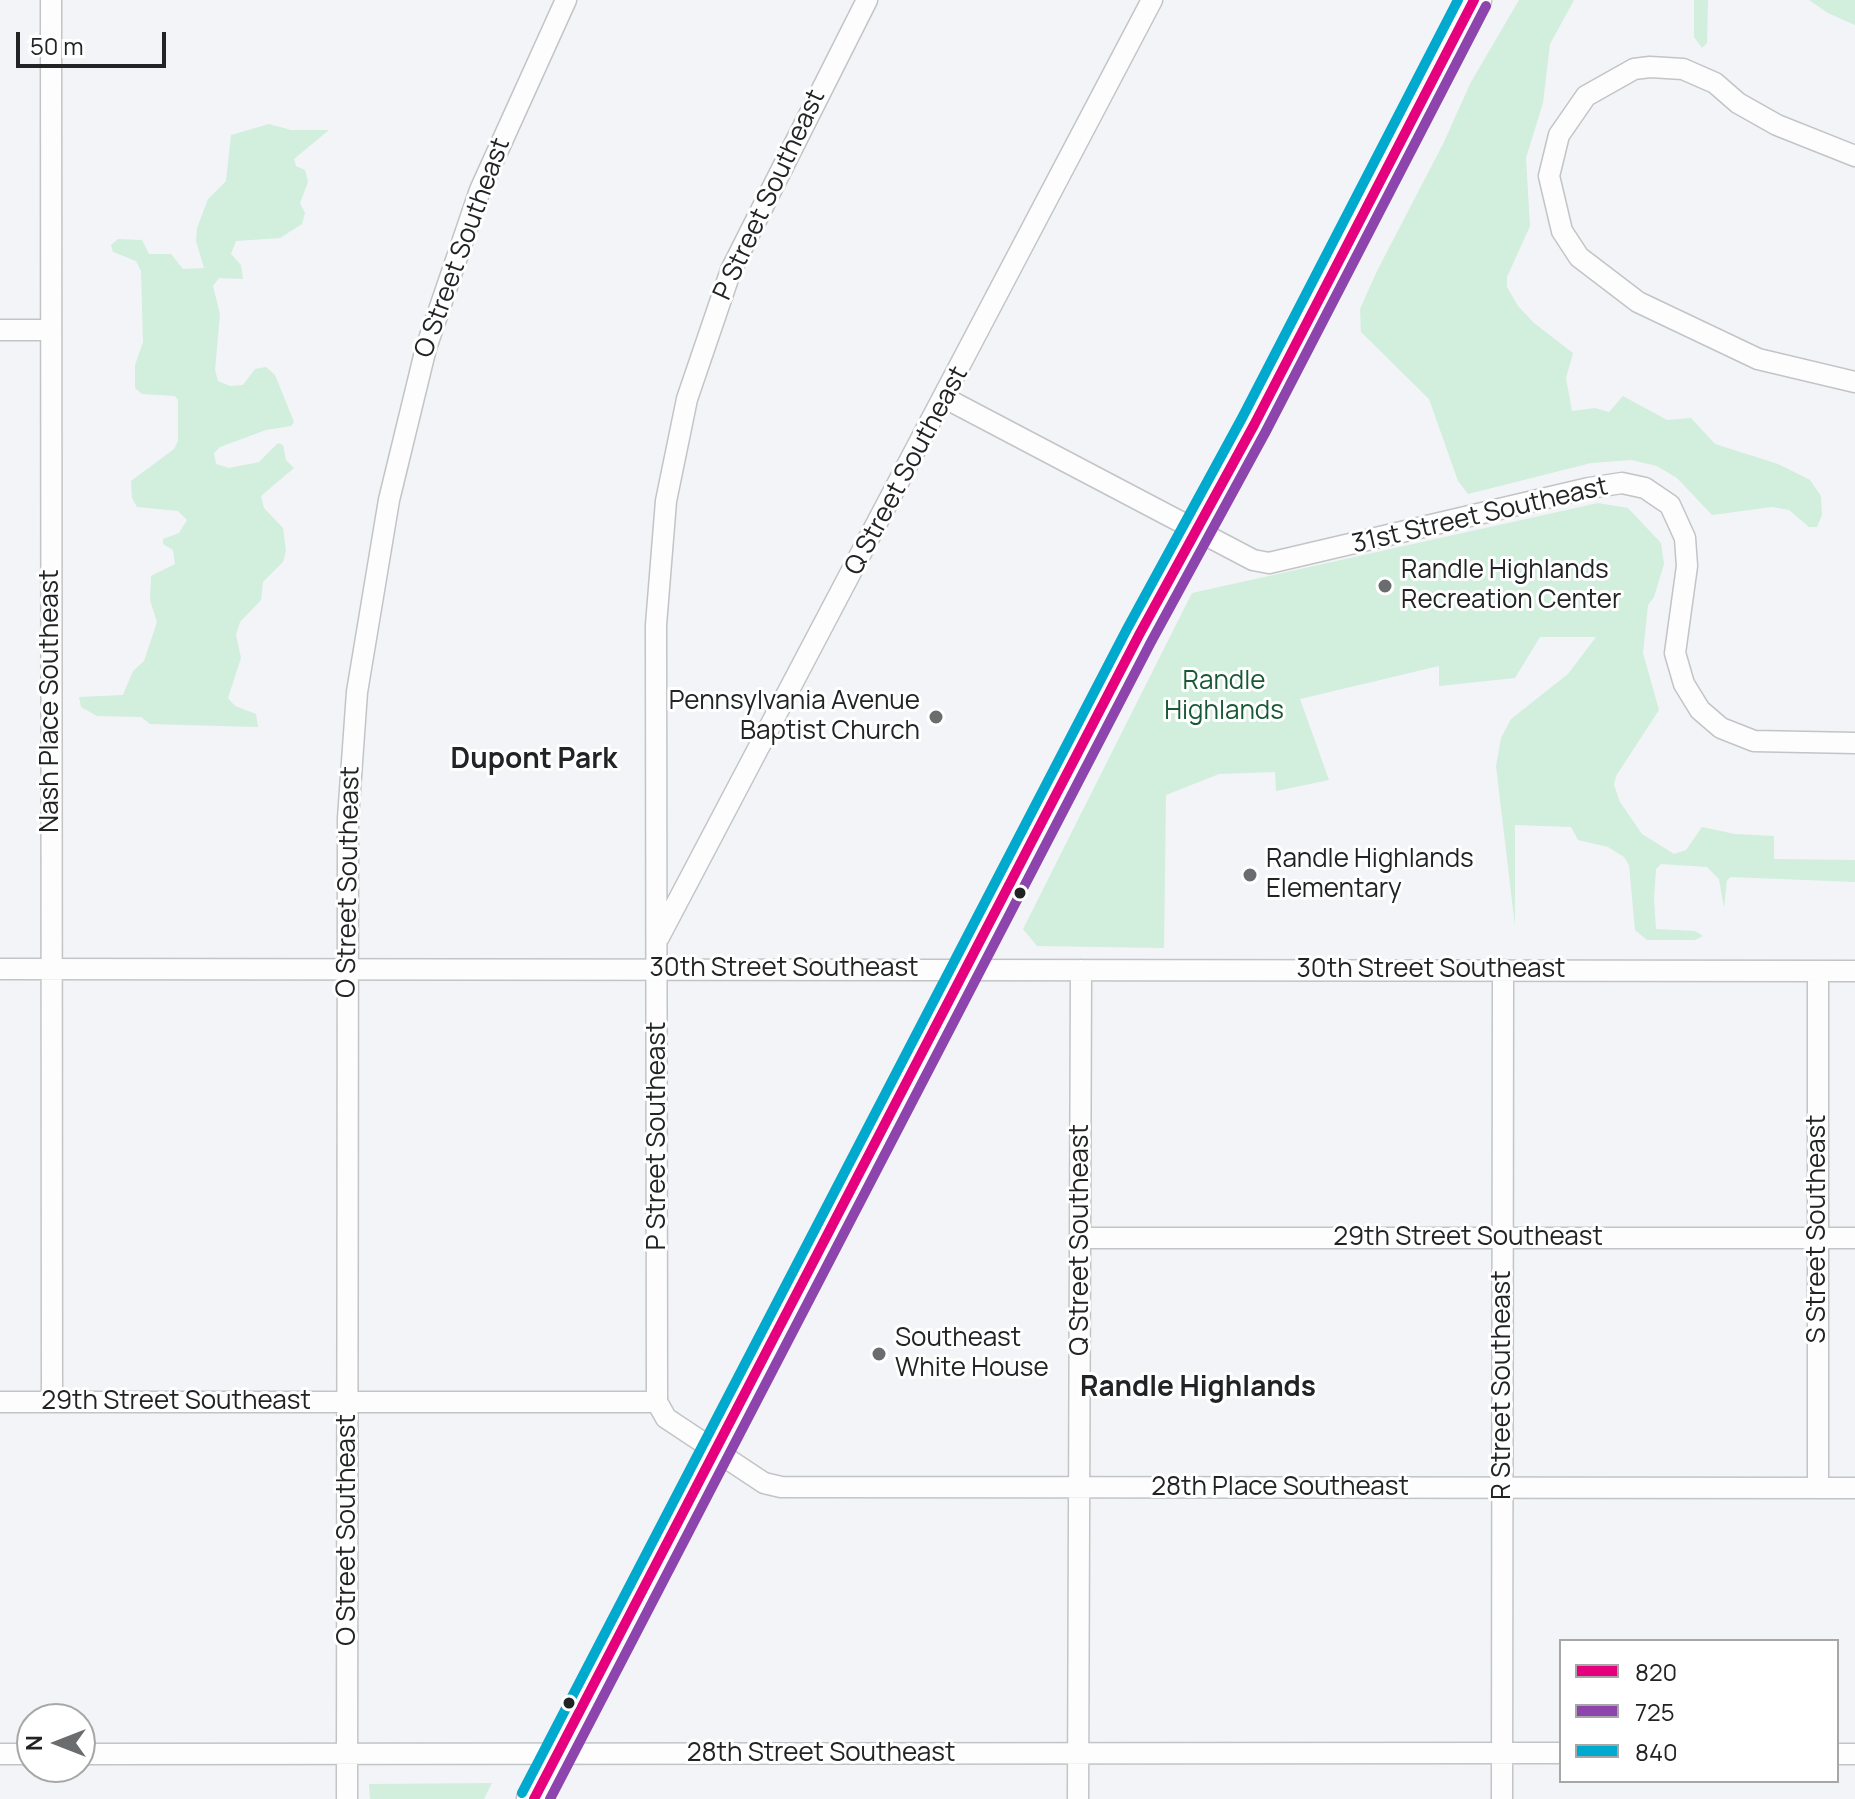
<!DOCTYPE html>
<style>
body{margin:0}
#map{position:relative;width:1855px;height:1799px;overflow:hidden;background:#f2f4f7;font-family:Manrope,sans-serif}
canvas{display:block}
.legend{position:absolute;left:1559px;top:1639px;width:280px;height:144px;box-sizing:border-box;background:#fff;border:2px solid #a7a7a7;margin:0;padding:10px 14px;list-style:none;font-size:24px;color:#222324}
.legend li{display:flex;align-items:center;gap:16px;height:40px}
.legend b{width:40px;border:2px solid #a7a7a7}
.north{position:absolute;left:16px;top:1703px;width:80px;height:80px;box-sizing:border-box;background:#fff;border:2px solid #a7a7a7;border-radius:50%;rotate:270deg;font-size:22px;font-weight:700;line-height:32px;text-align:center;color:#222324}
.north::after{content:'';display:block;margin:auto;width:28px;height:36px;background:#6b6c6e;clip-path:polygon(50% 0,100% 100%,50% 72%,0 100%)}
.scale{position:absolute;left:16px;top:32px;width:150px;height:36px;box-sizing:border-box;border:4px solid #222324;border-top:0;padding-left:10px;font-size:24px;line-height:28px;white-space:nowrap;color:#222324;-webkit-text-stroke:6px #fff;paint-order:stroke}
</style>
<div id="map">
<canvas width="1855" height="1799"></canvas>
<ul class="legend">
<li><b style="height:10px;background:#e5007d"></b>820</li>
<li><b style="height:10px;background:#8e44ad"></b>725</li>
<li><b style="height:10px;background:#00a9ce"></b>840</li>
</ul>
<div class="north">N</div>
<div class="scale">50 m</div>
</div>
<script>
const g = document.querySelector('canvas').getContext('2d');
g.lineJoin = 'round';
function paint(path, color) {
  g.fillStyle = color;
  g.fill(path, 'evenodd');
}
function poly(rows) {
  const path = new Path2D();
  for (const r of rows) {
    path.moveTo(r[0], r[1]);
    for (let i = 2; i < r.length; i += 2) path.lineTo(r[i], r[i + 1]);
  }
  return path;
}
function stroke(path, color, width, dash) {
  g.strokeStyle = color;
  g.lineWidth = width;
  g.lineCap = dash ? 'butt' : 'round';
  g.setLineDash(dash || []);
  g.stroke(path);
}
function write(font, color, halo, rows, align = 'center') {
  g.font = font + ' Manrope,sans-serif';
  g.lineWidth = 6;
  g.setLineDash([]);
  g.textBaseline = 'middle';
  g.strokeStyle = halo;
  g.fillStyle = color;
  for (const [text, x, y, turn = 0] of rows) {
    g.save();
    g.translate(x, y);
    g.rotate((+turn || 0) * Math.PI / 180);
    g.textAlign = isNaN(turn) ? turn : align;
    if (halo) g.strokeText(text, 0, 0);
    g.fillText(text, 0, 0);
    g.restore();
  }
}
paint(poly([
 [1519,0,1574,0,1550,44,1543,103,1526,158,1530,226,1507,277,1507,287,1518,306,1534,323,1573,353,1566,378,1572,411,1595,408,1609,412,1623,396,1667,420,1691,418,1715,444,1778,464,1810,480,1821,496,1822,515,1817,527,1809,527,1789,510,1772,507,1712,515,1677,478,1657,466,1631,460,1591,463,1468,494,1458,481,1429,399,1361,332,1360,309,1377,271,1443,144,1471,82],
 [1694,0,1708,0,1707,43,1702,48,1694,37],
 [1809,0,1855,0,1855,25,1828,13],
 [269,124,291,130,329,130,294,159,296,166,305,170,308,182,300,203,305,213,302,224,280,238,236,241,231,254,241,265,243,279,219,278,213,286,220,314,215,370,218,381,230,386,243,385,255,369,266,367,275,375,294,422,291,426,266,430,220,447,214,453,216,464,229,468,259,462,278,443,283,445,286,460,294,468,261,496,264,508,283,528,286,551,283,562,263,582,261,600,240,622,236,635,241,658,228,698,235,706,256,714,258,727,150,724,141,717,97,716,81,707,79,697,123,695,133,671,144,661,157,622,150,600,151,576,175,564,173,550,163,544,163,539,179,533,187,520,178,511,137,507,132,498,131,481,174,449,178,441,178,400,175,396,142,394,135,388,135,365,143,342,141,271,136,261,113,252,111,245,118,239,142,240,149,254,171,254,183,269,204,268,196,241,197,228,208,199,226,181,231,135],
 [1598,503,1628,508,1661,543,1664,564,1654,597,1648,605,1643,653,1659,710,1616,776,1614,785,1620,802,1642,834,1674,854,1686,850,1702,827,1735,834,1774,836,1774,859,1855,860,1855,882,1731,877,1727,880,1724,908,1719,879,1707,867,1661,864,1656,869,1654,899,1656,929,1695,931,1703,936,1695,940,1647,940,1635,930,1629,865,1624,857,1608,847,1578,840,1571,827,1515,825,1515,926,1496,766,1501,738,1511,719,1568,674,1596,637,1540,637,1515,678,1439,686,1439,666,1300,699,1329,780,1276,791,1275,772,1219,774,1166,795,1164,948,1037,946,1023,929,1192,593],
 [492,1783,484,1799,370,1799,369,1784]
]), '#d2eedd');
const minor = poly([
 [51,0,52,1402],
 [867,0,731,270,687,399,666,501,656,625,657,1402,666,1418,764,1483,781,1487,1855,1488],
 [1855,156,1777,125,1738,103,1715,83,1683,69,1650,67,1634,69,1586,96,1559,135,1549,176,1562,231,1579,257,1638,302,1758,359,1855,382],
 [0,330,51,330],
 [945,398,1253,560,1269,563,1589,488,1622,483,1645,488,1670,505,1685,538,1687,566,1675,653,1684,684,1700,710,1721,728,1754,741,1855,743],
 [659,937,1152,0],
 [0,969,1855,971],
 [1818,971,1818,1488],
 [1081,1238,1855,1238],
 [0,1402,657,1402],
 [0,1754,32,1754],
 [80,1754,1561,1753],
 [1837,1754,1855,1754],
 [347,1799,348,818,357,692,389,500,426,348,480,190,566,0],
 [1078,1799,1081,970],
 [1502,1799,1503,970]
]);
const trunk = poly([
 [534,1799,1139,635,1254,425,1474,0]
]);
stroke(minor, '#c2c4c6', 23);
stroke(trunk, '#c2c4c6', 37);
stroke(minor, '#fdfdfe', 20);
stroke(trunk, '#fdfdfe', 34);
stroke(poly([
 [534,1799,1139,635,1254,425,1474,0]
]), '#e5007d', 10);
stroke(poly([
 [550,1799,1151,642,1266,431,1486,6]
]), '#8e44ad', 10);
stroke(poly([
 [522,1793,1127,629,1242,418,1458,0]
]), '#00a9ce', 10);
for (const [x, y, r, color] of [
 [1385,586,8,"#6b6c6e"],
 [936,717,8,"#6b6c6e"],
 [1250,875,8,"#6b6c6e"],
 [1020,893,7,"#222324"],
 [879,1354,8,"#6b6c6e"],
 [569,1703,7,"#222324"]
]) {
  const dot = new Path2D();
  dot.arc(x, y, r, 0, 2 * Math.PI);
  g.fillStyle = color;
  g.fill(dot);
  stroke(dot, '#fff', 3);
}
write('26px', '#222324', '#fff', [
 ["P Street Southeast",770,195,-65],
 ["O Street Southeast",463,248,-70],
 ["Q Street Southeast",907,471,-62],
 ["31st Street Southeast",1480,516,-13],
 ["Nash Place Southeast",51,701,-90],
 ["O Street Southeast",349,882,-89],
 ["30th Street Southeast",784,969],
 ["30th Street Southeast",1431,970],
 ["P Street Southeast",658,1136,-90],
 ["S Street Southeast",1818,1229,-90],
 ["29th Street Southeast",1468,1238],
 ["Q Street Southeast",1081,1240,-90],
 ["R Street Southeast",1503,1385,-90],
 ["29th Street Southeast",176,1402],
 ["28th Place Southeast",1280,1488],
 ["O Street Southeast",348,1530,-90],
 ["28th Street Southeast",821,1754]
]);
write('26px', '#222324', '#fff', [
 ["Randle Highlands",1401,571],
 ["Recreation Center",1401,601],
 ["Pennsylvania Avenue",920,702,"right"],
 ["Baptist Church",920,732,"right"],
 ["Randle Highlands",1266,860],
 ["Elementary",1266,890],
 ["Southeast",895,1339],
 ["White House",895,1369]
], 'left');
write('26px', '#185935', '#fff', [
 ["Randle",1224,682],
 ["Highlands",1224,712]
]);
write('bold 28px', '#222324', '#fff', [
 ["Dupont Park",534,760],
 ["Randle Highlands",1198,1388]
]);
</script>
